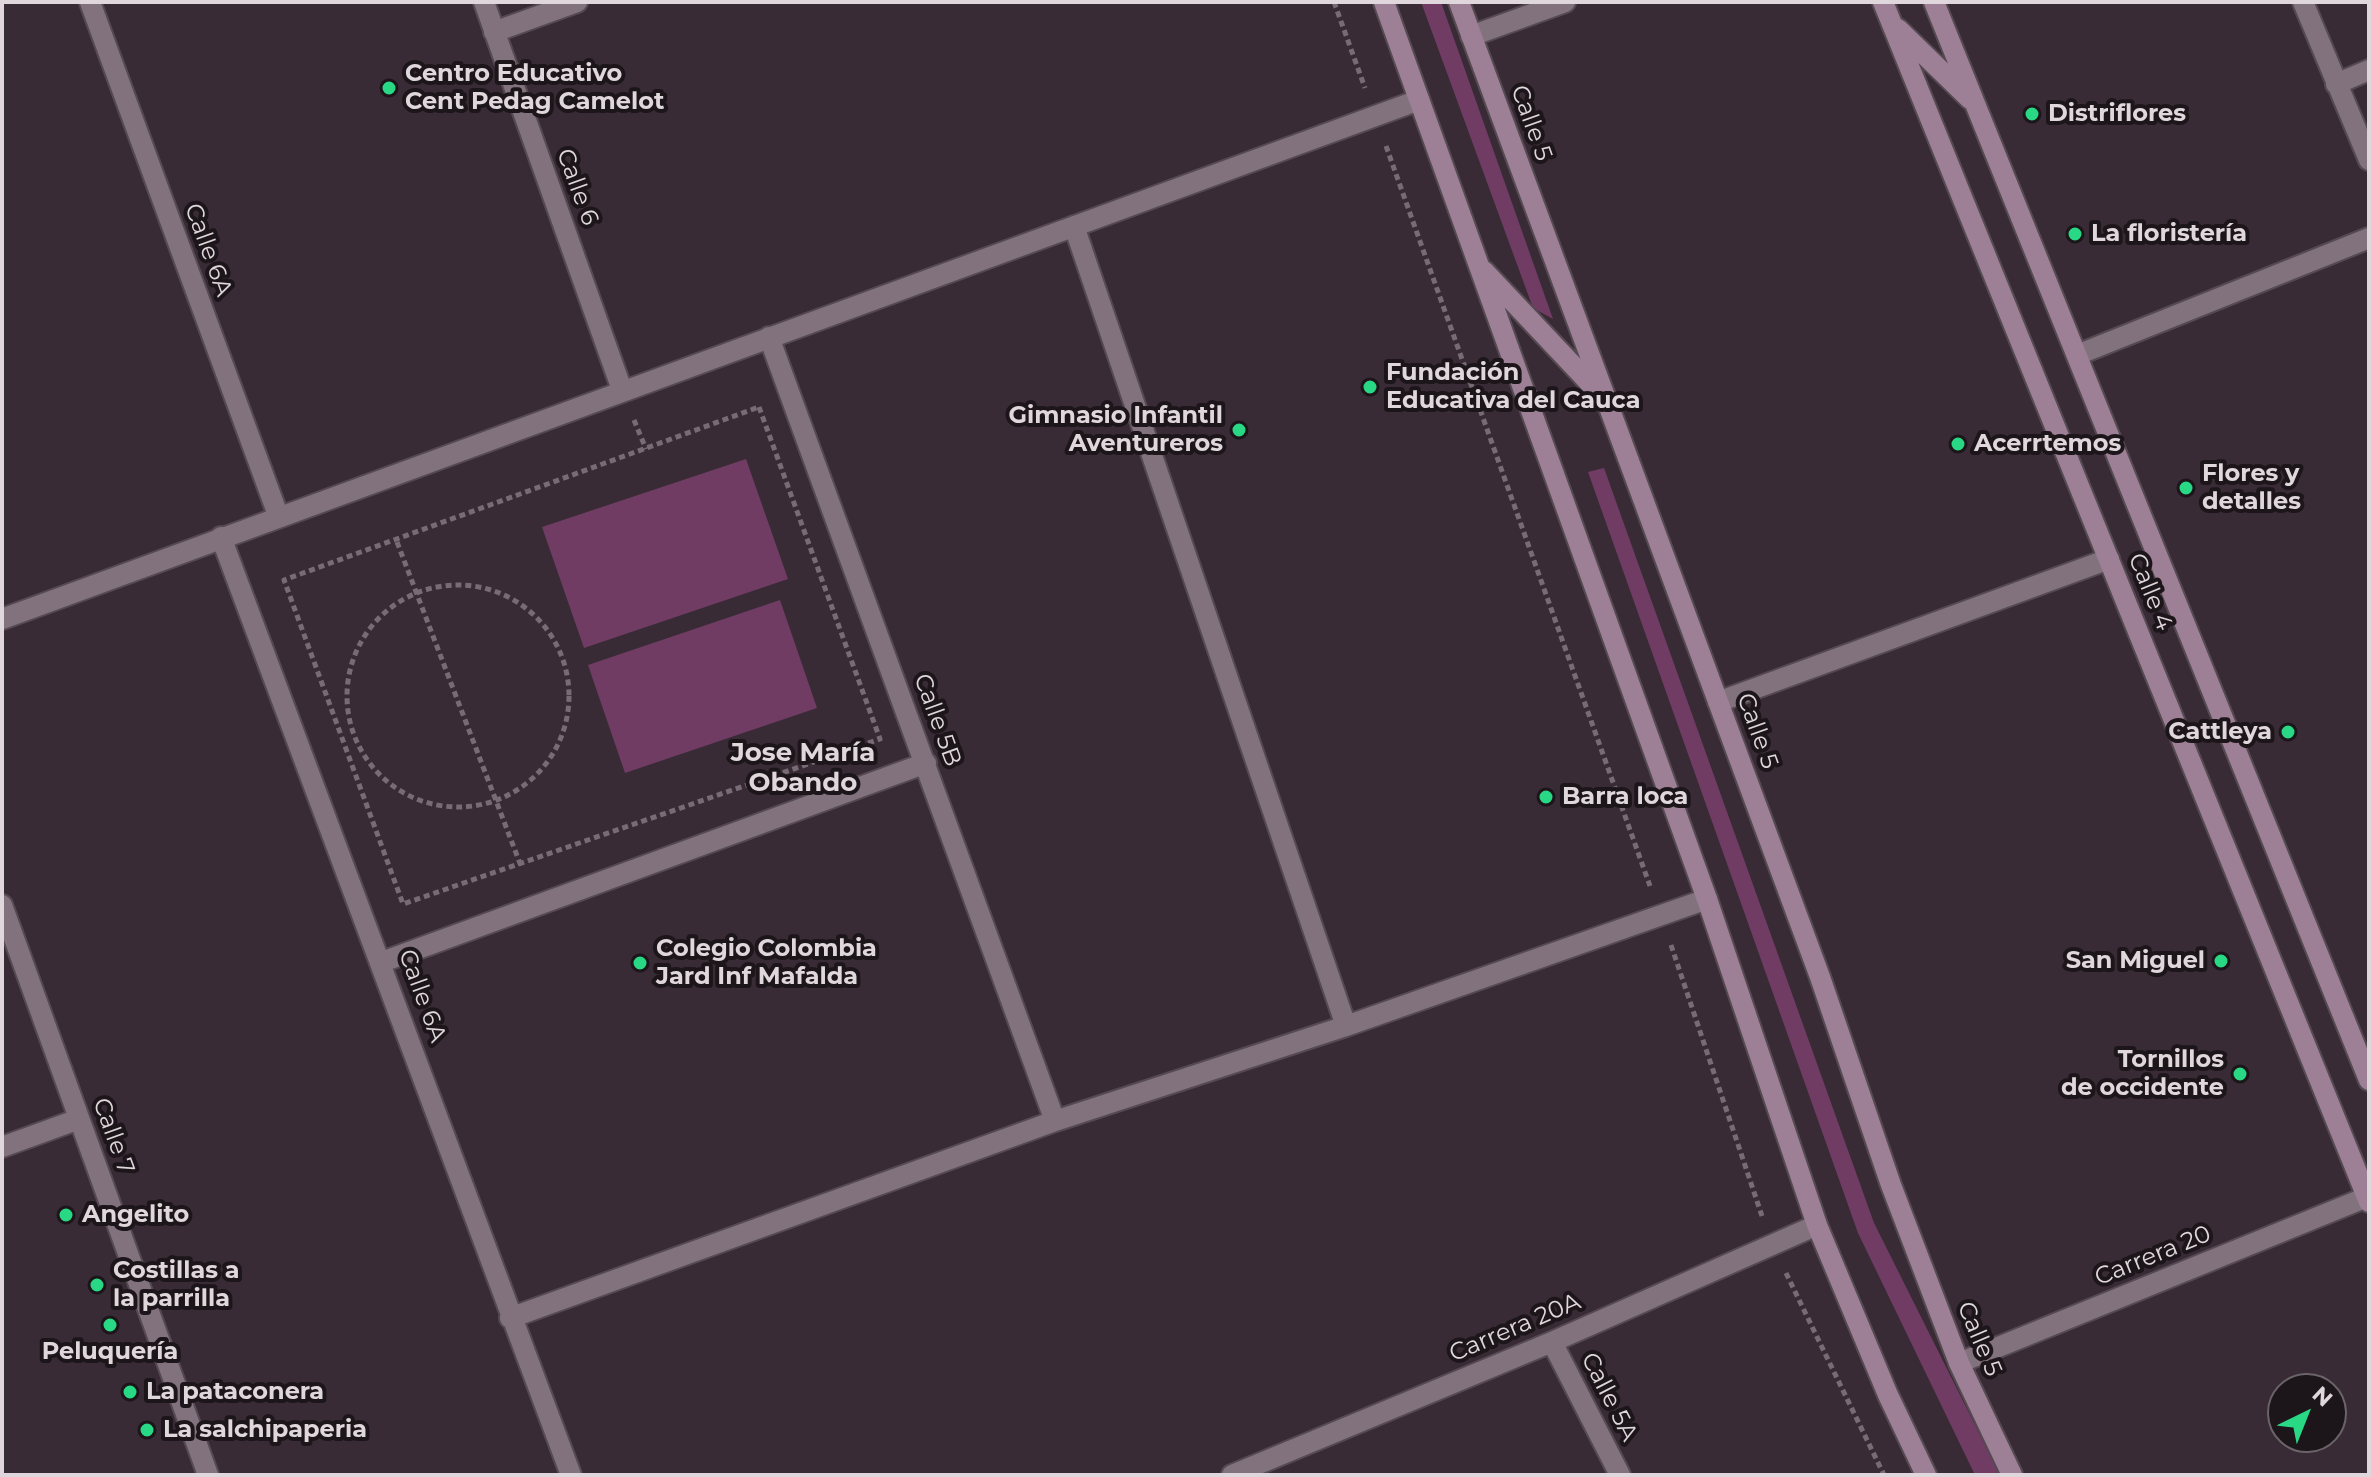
<!DOCTYPE html>
<meta charset="utf-8">
<style>
body{margin:0}
#map{position:relative;width:2371px;height:1477px;overflow:hidden;background:#382b35;font-family:Montserrat,sans-serif}
canvas{display:block}
.frame{position:absolute;inset:0;border:4px solid #e0d7dd;pointer-events:none}
.north{position:absolute;left:2267px;top:1373px;width:80px;height:80px;box-sizing:border-box;background:#1c151a;border:2px solid #6a6368;border-radius:50%;rotate:43deg;font-size:22px;font-weight:700;line-height:32px;text-align:center;color:#e0d7dd}
.north::after{content:'';display:block;margin:auto;width:28px;height:36px;background:#29d885;clip-path:polygon(50% 0,100% 100%,50% 72%,0 100%)}
</style>
<div id="map">
<canvas width="2371" height="1477"></canvas>
<div class="frame"></div>
<div class="north">N</div>
</div>
<script>
const g = document.querySelector('canvas').getContext('2d');
g.lineJoin = 'round';
function paint(path, color) {
  g.fillStyle = color;
  g.fill(path, 'evenodd');
}
function poly(rows) {
  const path = new Path2D();
  for (const r of rows) {
    if (r.length === 3) {
      path.moveTo(r[0] + r[2], r[1]);
      path.arc(r[0], r[1], r[2], 0, 2 * Math.PI);
      continue;
    }
    path.moveTo(r[0], r[1]);
    for (let i = 2; i < r.length; i += 2) path.lineTo(r[i], r[i + 1]);
  }
  return path;
}
function stroke(path, color, width, dash) {
  g.strokeStyle = color;
  g.lineWidth = width;
  g.lineCap = dash ? 'butt' : 'round';
  g.setLineDash(dash || []);
  g.stroke(path);
}
function write(font, color, halo, rows, align = 'center') {
  g.font = font + ' Montserrat,sans-serif';
  g.lineWidth = 8;
  g.setLineDash([]);
  g.textBaseline = 'middle';
  g.strokeStyle = halo;
  g.fillStyle = color;
  for (const [text, x, y, turn = 0] of rows) {
    g.save();
    g.translate(x, y);
    g.rotate((+turn || 0) * Math.PI / 180);
    g.textAlign = isNaN(turn) ? turn : align;
    if (halo) g.strokeText(text, 0, 0);
    g.fillText(text, 0, 0);
    g.restore();
  }
}
paint(poly([
 [1421,2,1441,2,1553,319,1533,308],
 [746,459,788,579,584,648,542,527],
 [1604,468,1874,1223,2000,1475,1975,1475,1858,1233,1588,472],
 [780,600,817,708,625,773,588,665]
]), '#703c64');
const minor = poly([
 [90,2,278,515],
 [484,2,622,390],
 [2303,2,2369,160],
 [494,32,577,2],
 [1471,36,1565,2],
 [2336,84,2369,70],
 [1074,226,1346,1026],
 [769,337,1055,1121],
 [2077,355,2369,238],
 [221,537,571,1475],
 [2,619,1419,100],
 [1718,702,2109,559],
 [382,962,926,763],
 [2,1147,79,1119],
 [510,1318,1055,1121,1346,1026,1707,899],
 [1552,1342,1620,1475],
 [1959,1363,2367,1197],
 [1232,1475,1552,1342,1817,1225]
]);
const tertiary = poly([
 [2,905,208,1475]
]);
const secondary = poly([
 [1384,2,1707,899,1817,1225,1888,1395,1926,1475],
 [1459,2,1820,977,1891,1185,1959,1363,2012,1475],
 [1883,2,2369,1202],
 [1934,2,2369,1080],
 [1898,29,1970,99],
 [1484,271,1599,393]
]);
stroke(minor, '#554a52', 24);
stroke(tertiary, '#554a52', 24);
stroke(secondary, '#554a52', 24);
stroke(poly([
 [1334,2,1365,88],
 [1386,146,1650,886],
 [759,407,880,739,403,904,284,580,759,407],
 [634,420,646,449],
 [397,542,521,866],
 [458,696,111],
 [1671,945,1762,1216],
 [1786,1273,1884,1475]
]), '#776c74', 5, [6, 4]);
stroke(minor, '#82727e', 20);
stroke(tertiary, '#82727e', 20);
stroke(secondary, '#9d8095', 20);
for (const [x, y, r, color] of [
 [389,88,8,"#29d885"],
 [2032,114,8,"#29d885"],
 [2075,234,8,"#29d885"],
 [1370,387,8,"#29d885"],
 [1239,430,8,"#29d885"],
 [1958,444,8,"#29d885"],
 [2186,488,8,"#29d885"],
 [2288,732,8,"#29d885"],
 [1546,797,8,"#29d885"],
 [2221,961,8,"#29d885"],
 [640,963,8,"#29d885"],
 [2240,1074,8,"#29d885"],
 [66,1215,8,"#29d885"],
 [97,1285,8,"#29d885"],
 [110,1325,8,"#29d885"],
 [130,1392,8,"#29d885"],
 [147,1430,8,"#29d885"]
]) {
  const dot = new Path2D();
  dot.arc(x, y, r, 0, 2 * Math.PI);
  g.fillStyle = color;
  g.fill(dot);
  stroke(dot, '#1c151a', 3);
}
write('bold 24px', '#e0d7dd', '#1c151a', [
 ["Centro Educativo",405,74],
 ["Cent Pedag Camelot",405,102],
 ["Distriflores",2048,114],
 ["La floristería",2091,234],
 ["Fundación",1386,373],
 ["Educativa del Cauca",1386,401],
 ["Gimnasio Infantil",1223,416,"right"],
 ["Aventureros",1223,444,"right"],
 ["Acerrtemos",1974,444],
 ["Flores y",2202,474],
 ["detalles",2202,502],
 ["Cattleya",2272,732,"right"],
 ["Barra loca",1562,797],
 ["Colegio Colombia",656,949],
 ["Jard Inf Mafalda",656,977],
 ["San Miguel",2205,961,"right"],
 ["Tornillos",2224,1060,"right"],
 ["de occidente",2224,1088,"right"],
 ["Angelito",82,1215],
 ["Costillas a",113,1271],
 ["la parrilla",113,1299],
 ["Peluquería",110,1352,"center"],
 ["La pataconera",146,1392],
 ["La salchipaperia",163,1430]
], 'left');
write('24px', '#e0d7dd', '#1c151a', [
 ["Calle 5",1531,123,70],
 ["Calle 6",577,187,70],
 ["Calle 6A",208,250,70],
 ["Calle 4",2150,592,68],
 ["Calle 5B",937,720,70],
 ["Calle 5",1757,731,70],
 ["Calle 6A",422,996,70],
 ["Calle 7",113,1136,70],
 ["Carrera 20",2153,1256,-22],
 ["Carrera 20A",1515,1328,-23],
 ["Calle 5",1979,1339,67],
 ["Calle 5A",1609,1397,63]
]);
write('bold 26px', '#e0d7dd', '#1c151a', [
 ["Jose María",803,753],
 ["Obando",803,783]
]);
</script>
